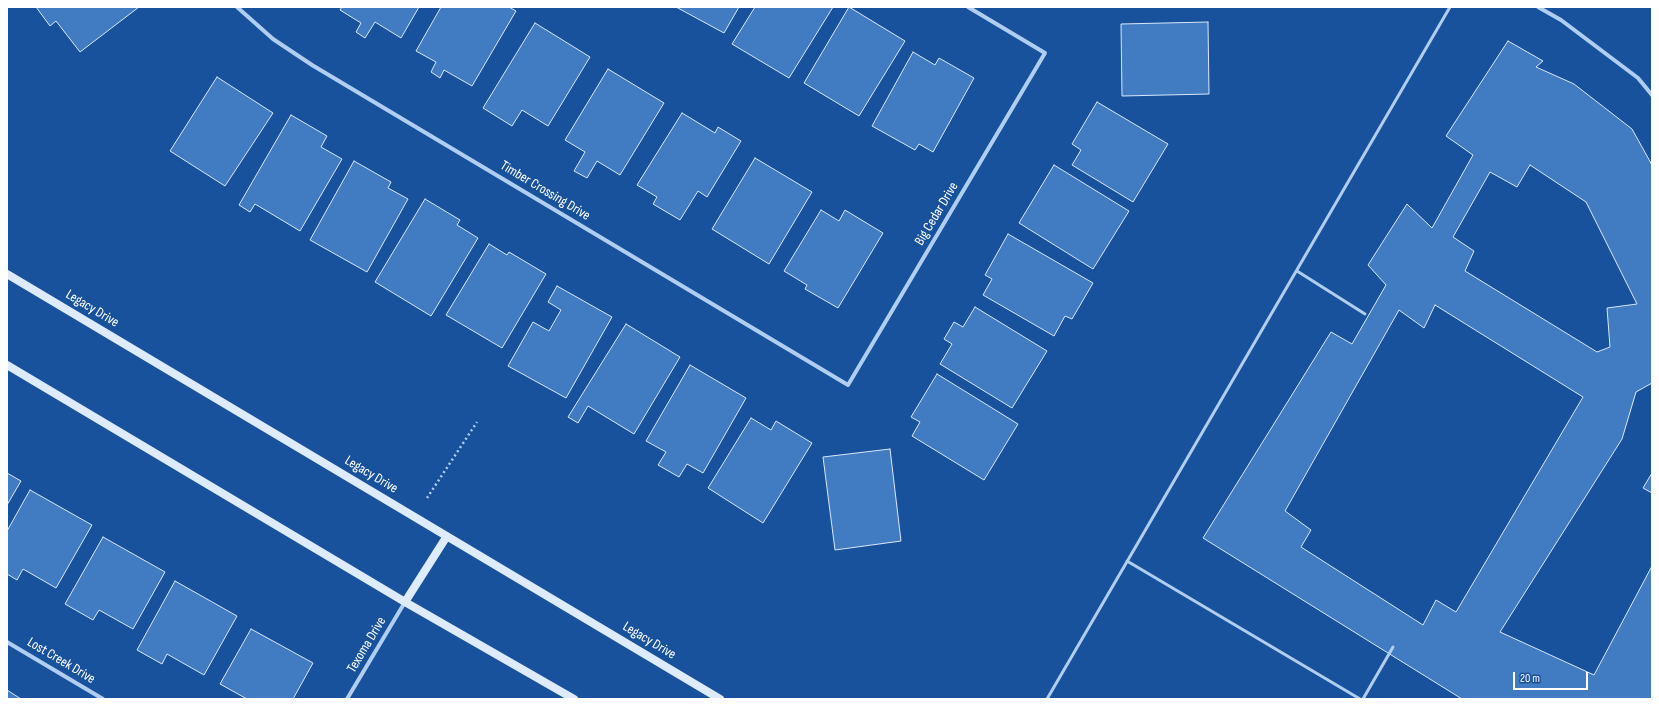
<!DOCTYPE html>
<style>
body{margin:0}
#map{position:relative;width:1659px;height:706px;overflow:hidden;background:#18529c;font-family:"Sofia Sans Condensed",sans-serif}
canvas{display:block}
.frame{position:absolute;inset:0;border:8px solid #fff;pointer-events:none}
.scale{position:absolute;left:1513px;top:672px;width:75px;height:18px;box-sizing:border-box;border:2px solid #fff;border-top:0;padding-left:5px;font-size:12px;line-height:14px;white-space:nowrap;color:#fff;-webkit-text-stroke:3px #18529c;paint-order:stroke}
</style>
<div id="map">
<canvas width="1659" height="706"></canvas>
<div class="frame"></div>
<div class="scale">20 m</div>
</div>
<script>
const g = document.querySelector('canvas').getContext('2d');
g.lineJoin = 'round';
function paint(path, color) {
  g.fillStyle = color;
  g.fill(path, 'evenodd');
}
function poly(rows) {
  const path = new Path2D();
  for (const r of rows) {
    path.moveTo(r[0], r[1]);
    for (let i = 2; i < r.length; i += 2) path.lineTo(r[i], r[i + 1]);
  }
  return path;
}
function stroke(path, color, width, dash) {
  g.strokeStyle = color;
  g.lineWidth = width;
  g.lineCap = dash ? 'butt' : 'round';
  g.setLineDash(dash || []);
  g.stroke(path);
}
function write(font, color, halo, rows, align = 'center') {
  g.font = font + ' "Sofia Sans Condensed",sans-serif';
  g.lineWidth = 3;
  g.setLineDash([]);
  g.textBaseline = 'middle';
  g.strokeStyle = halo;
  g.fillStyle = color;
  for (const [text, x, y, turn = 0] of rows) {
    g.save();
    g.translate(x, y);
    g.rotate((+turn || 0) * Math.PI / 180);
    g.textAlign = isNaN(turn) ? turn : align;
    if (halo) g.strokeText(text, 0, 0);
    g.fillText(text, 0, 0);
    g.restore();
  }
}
const building = poly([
 [36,7,139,7,80,52,56,21,50,26,36,7],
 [342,7,419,7,401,38,375,22,365,38,356,32,361,23,340,10,342,7],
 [441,7,509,7,516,11,472,86,444,70,440,78,431,72,436,62,416,51,441,7],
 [676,7,739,7,724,33,676,7],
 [755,7,833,7,789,78,732,44,755,7],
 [849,7,905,41,859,116,804,83,849,7],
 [1208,22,1209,94,1122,96,1121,24,1208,22],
 [535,23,590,57,548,126,522,110,512,126,483,108,535,23],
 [1508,41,1543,61,1536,67,1574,84,1632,129,1652,165,1652,383,1636,392,1622,439,1500,632,1594,675,1652,566,1652,699,1462,699,1203,538,1331,332,1352,344,1386,285,1368,265,1407,204,1432,228,1473,155,1446,136,1508,41],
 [1530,165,1586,202,1637,304,1607,308,1610,347,1597,352,1465,271,1474,251,1453,237,1490,172,1517,187,1530,165],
 [1435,305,1583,397,1456,612,1436,600,1423,625,1301,547,1311,530,1285,511,1399,310,1424,328,1435,305],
 [913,52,935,65,939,58,974,78,933,152,919,144,915,150,872,126,913,52],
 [608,69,664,103,620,175,597,161,587,178,574,171,585,152,565,140,608,69],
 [217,77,273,113,225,186,170,151,217,77],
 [1097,102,1168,144,1133,202,1072,165,1081,150,1072,144,1097,102],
 [682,113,715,133,718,127,741,141,707,197,698,191,680,220,653,204,657,197,637,185,682,113],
 [291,115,327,136,321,147,342,159,300,231,255,204,250,212,239,205,291,115],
 [755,158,812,192,769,264,712,229,755,158],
 [354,161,391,182,388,188,408,199,367,272,310,240,354,161],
 [1054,165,1129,211,1093,269,1019,223,1054,165],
 [425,199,460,220,457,225,478,238,431,316,375,282,425,199],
 [821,210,839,221,845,210,883,233,838,308,805,289,807,285,784,271,821,210],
 [1008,234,1093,283,1072,319,1065,316,1054,336,983,295,992,279,985,275,1008,234],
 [489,244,507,255,509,252,546,274,502,348,446,315,489,244],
 [557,286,612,317,566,398,508,366,533,322,549,331,561,310,548,302,557,286],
 [975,307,1047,351,1012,408,940,364,952,344,944,339,954,322,963,327,975,307],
 [626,324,680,357,634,434,588,406,578,423,568,417,626,324],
 [690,365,746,398,703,473,687,464,679,477,658,465,666,452,646,441,690,365],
 [937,374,1018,424,984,480,912,436,920,422,911,417,937,374],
 [751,418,771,430,776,421,812,443,763,523,708,488,751,418],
 [890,449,901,541,835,550,823,457,890,449],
 [7,473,21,481,7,505,7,473],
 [1652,473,1652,493,1643,488,1652,473],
 [30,490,92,525,56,588,23,569,17,580,7,574,7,531,30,490],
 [103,537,165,572,133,629,99,610,93,620,65,604,103,537],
 [175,581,237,616,204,675,167,654,162,664,137,650,175,581],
 [251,629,313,663,293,699,247,699,220,684,251,629],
 [7,690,21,699,7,699,7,690]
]);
paint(building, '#417cc2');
stroke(building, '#d7e8fc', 1);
stroke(poly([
 [427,498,477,422]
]), '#afcef2', 2.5, [2, 3]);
stroke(poly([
 [1297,271,1365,314],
 [1127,561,1360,699],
 [1047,699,1450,7],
 [1363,699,1393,647]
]), '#afcef2', 3);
stroke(poly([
 [237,7,273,39,312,65,848,385,1045,53,968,7],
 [1538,7,1561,20,1638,78,1652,95],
 [7,642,103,699],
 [347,699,405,602]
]), '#afcef2', 4);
stroke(poly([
 [7,274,720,699],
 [7,365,405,602,574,699],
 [405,602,447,536]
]), '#deebfc', 8);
write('14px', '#fff', '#18529c', [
 ["Timber Crossing Drive",545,191,31],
 ["Big Cedar Drive",937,214,-59],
 ["Legacy Drive",92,309,31],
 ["Legacy Drive",371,475,31],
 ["Legacy Drive",649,641,31],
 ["Texoma Drive",367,645,-59],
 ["Lost Creek Drive",61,661,31]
]);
</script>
